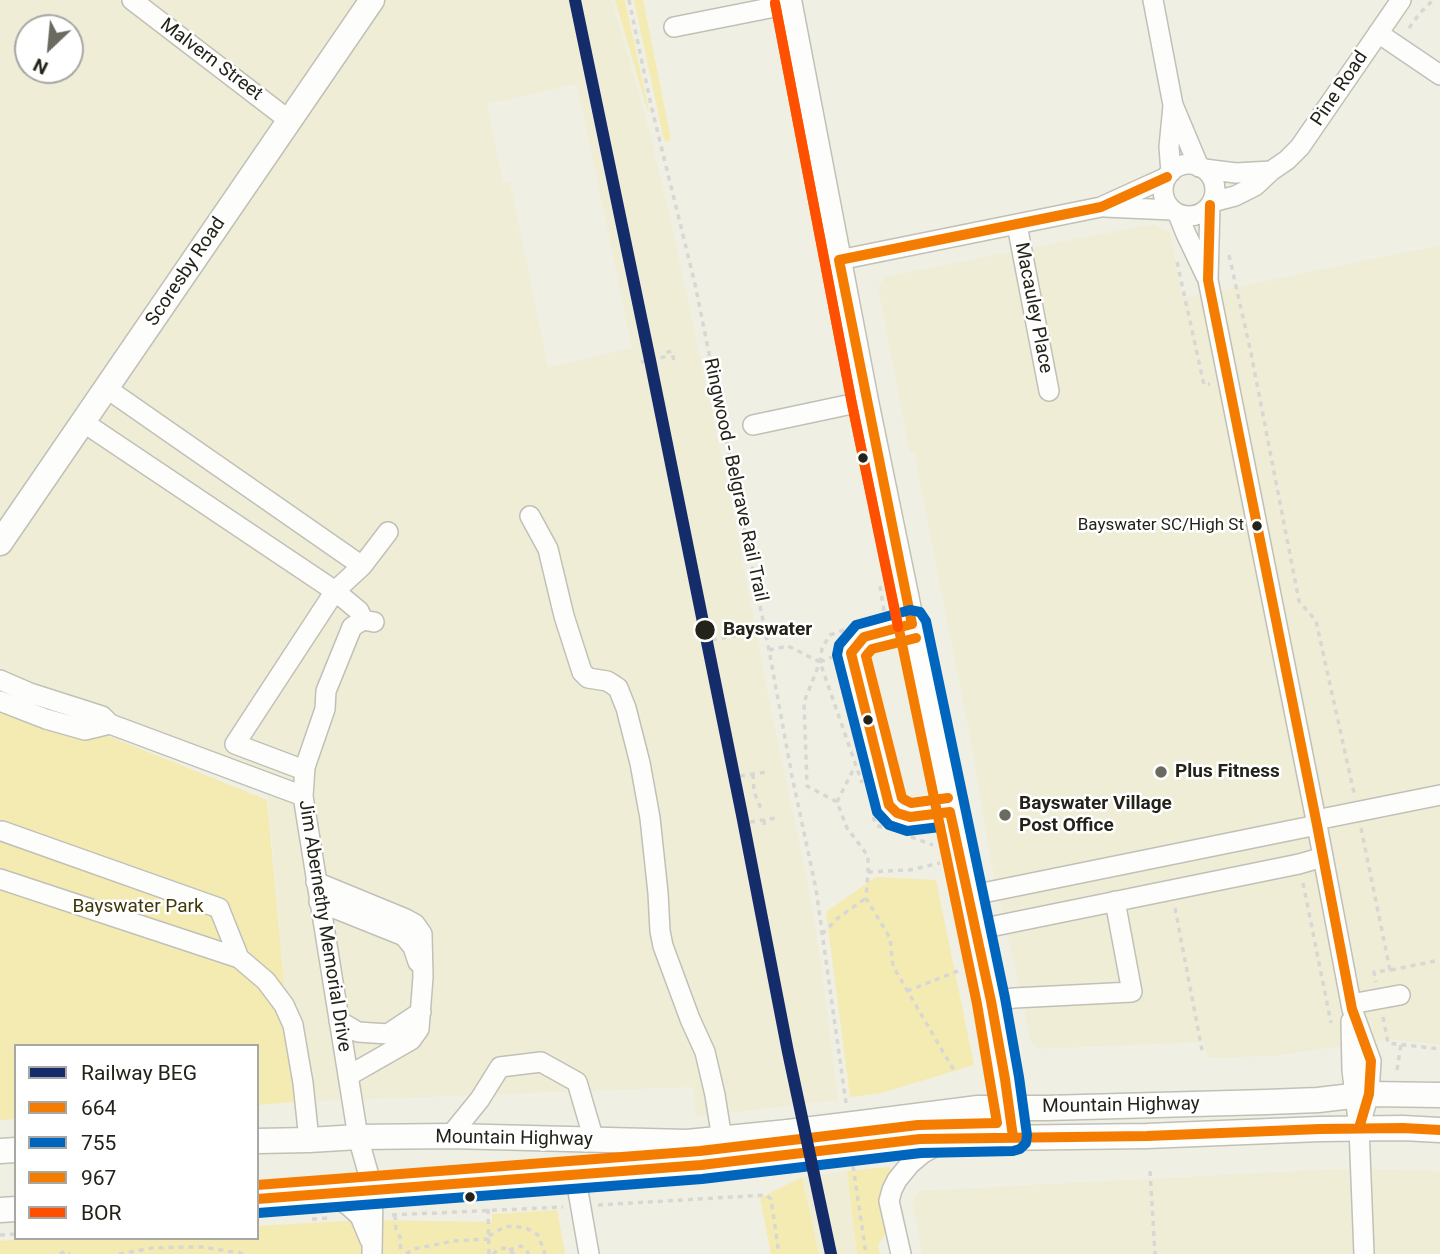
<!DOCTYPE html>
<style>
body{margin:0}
#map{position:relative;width:1440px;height:1254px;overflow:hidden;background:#f0efe3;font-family:Roboto,sans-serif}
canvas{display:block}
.legend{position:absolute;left:14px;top:1044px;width:245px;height:196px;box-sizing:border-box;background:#fff;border:2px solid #a7a7a3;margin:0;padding:9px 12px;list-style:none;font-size:21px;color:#24231a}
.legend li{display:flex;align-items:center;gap:14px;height:35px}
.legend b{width:35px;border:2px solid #a7a7a3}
.north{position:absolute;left:14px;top:14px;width:70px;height:70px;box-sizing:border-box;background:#fff;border:2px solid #a7a7a3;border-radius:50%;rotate:206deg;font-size:19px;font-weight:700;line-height:28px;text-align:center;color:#24231a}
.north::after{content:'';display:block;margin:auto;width:24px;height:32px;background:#6b6a60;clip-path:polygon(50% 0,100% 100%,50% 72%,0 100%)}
</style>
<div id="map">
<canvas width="1440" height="1254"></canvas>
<ul class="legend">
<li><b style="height:9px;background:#152c6b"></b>Railway BEG</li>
<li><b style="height:9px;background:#f47d01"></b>664</li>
<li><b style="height:9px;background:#0065bd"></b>755</li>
<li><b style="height:9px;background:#f47d01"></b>967</li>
<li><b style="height:9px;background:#fe5000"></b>BOR</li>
</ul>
<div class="north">N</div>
</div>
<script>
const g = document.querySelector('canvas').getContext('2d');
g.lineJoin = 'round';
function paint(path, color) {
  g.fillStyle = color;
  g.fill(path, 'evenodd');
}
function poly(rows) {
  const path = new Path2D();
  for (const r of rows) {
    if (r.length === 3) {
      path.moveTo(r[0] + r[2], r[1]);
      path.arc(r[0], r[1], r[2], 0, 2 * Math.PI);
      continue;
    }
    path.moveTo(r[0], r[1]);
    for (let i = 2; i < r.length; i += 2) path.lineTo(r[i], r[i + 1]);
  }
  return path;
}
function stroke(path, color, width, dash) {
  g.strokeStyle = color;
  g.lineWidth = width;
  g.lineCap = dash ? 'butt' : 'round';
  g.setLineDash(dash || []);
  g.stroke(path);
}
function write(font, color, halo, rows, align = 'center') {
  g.font = font + ' Roboto,sans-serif';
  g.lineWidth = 5;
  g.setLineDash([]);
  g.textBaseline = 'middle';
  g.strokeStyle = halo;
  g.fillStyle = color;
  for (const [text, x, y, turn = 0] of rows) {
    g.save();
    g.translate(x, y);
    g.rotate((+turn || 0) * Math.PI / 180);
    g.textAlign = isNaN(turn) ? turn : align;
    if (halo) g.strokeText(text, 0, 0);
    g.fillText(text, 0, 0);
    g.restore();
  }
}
paint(poly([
 [0,0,612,0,649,130,671,221,735,520,770,705,807,880,822,970,838,1100,696,1117,693,1087,295,1102,266,777,0,669],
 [28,28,70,28,70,70,28,70],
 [577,84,632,348,548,367,510,181,503,183,487,104],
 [1152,224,1170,232,1183,298,1440,245,1440,1045,1391,1039,1274,1056,1207,1058,1204,1042,1039,1049,1030,1041,1023,1003,994,877,973,752,914,453,910,454,878,287,885,277],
 [1334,1169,1429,1170,1440,1172,1440,1254,922,1254,912,1201,918,1191],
 [847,1171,857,1254,819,1254,802,1177]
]), '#f0edd7');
paint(poly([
 [615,0,625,0,649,112,648,112],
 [634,0,643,0,671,140,667,142,664,140],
 [0,692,267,800,295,1102,257,1105,257,1046,16,1046,16,1119,0,1120],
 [876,877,936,880,974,1065,881,1093,850,1097,826,912],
 [889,1167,894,1171,889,1228,878,1245,880,1254,857,1254,847,1171],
 [802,1177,819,1254,771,1254,760,1198],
 [557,1210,565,1254,0,1254,0,1241,49,1238,257,1238,257,1226,362,1220,492,1222,492,1214]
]), '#f3ebb2');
const minor = poly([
 [132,0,290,121],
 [1153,0,1173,105,1199,167],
 [674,27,790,4],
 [1378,33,1440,75],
 [1189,190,26],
 [1204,169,1236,173,1271,171],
 [1171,172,1169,147,1173,106],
 [1212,202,1235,196,1255,186,1271,171,1287,160,1300,147,1401,0],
 [1210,205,1208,280,1317,825,1352,1009,1371,1061,1369,1094,1359,1128],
 [1105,207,1172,210],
 [1178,214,1186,234,1206,276],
 [1017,225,1049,391],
 [839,260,1101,207,1167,177],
 [106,388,362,566],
 [83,422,335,591,359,611,363,620],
 [753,425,866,401],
 [530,516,548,549,564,616,582,672,588,678,607,681,612,684,618,688,626,708,640,763,650,818,658,893,660,931,663,946,690,1019,705,1052,715,1095,722,1139],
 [912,624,864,637,851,653,889,805,897,813,910,817,950,812],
 [0,680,30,693,102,716,110,724,303,796],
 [0,701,46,719,85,730,110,724],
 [304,770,235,744,335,591,362,566,388,532],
 [1316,820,1440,795],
 [2,831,219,908,239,958],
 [0,879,239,958,266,981,284,1005,293,1025,303,1083,309,1140],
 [316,882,406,919,415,924,422,934,423,977,419,1029,411,1040,348,1076],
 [968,896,1317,825],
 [319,902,404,936,413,947,418,962],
 [975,930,1299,864,1323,857],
 [991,1001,1014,998,1132,992,1115,901],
 [1351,1004,1400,995],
 [339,1021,358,1032,388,1034,421,1012],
 [1351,1021,1352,1070,1359,1128,1364,1254],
 [450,1136,480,1099,500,1067,541,1062,577,1082,594,1140],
 [575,1174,589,1254],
 [325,1195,338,1199,349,1206,360,1216,370,1240],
 [372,1254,373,1190,358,1137,303,796,305,767,325,709,326,691,352,627,363,620,374,622],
 [901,1254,889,1201,892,1190,897,1180,910,1164,923,1153,948,1140]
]);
const major = poly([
 [789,0,866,401,968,896,991,1001,1005,1079,1013,1137],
 [0,543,372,0],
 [861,1123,978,1108,1046,1108,1267,1102,1318,1100,1369,1094,1440,1095],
 [257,1141,309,1140,358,1137,450,1136,687,1142,788,1132],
 [864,1145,920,1139,1147,1136,1320,1129,1403,1128,1440,1130],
 [0,1151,16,1150],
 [257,1199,701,1165,793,1154],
 [0,1210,16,1209]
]);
stroke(minor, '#c1c0b7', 22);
stroke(major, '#c1c0b7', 27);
stroke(poly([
 [629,0,651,105,695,284,769,650,792,776,816,889,846,1103],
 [1409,28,1420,13,1433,0],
 [1229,255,1251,353,1299,601,1316,621,1354,793],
 [1177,262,1204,385,1210,384],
 [641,362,664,357,664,353,672,351,674,362],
 [880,586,884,611,882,612],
 [844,630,830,635,822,648,820,662,804,702,807,786,837,802,847,828,868,856,868,872,866,898,890,938,893,966,956,1074],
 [712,640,739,635],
 [769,650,788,646,820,662,862,783],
 [820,662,832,657],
 [753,774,754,792,762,811],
 [740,776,767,772],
 [837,802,855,766],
 [873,817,876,825,884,828],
 [764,820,765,828],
 [750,822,776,818],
 [1361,828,1390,970,1374,972,1376,982],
 [911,837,933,845],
 [868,872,910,870,940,863],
 [1303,883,1331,1023],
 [1175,908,1202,1050],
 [822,934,838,918,866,898],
 [1391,970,1440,960],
 [907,991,958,971],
 [1383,1017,1388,1043,1440,1049],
 [1397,1070,1401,1044],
 [853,1166,866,1254],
 [1150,1171,1155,1254],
 [598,1205,766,1195,771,1199,779,1254],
 [488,1209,489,1254],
 [392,1215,563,1207],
 [395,1215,396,1229,400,1237,401,1254],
 [312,1219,329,1218],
 [0,1235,16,1234],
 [489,1236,504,1227,514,1226,528,1229,538,1235,545,1254],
 [509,1250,521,1246,526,1250,529,1254],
 [60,1254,65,1251,70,1254],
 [119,1254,152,1248,186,1247,203,1247,245,1254],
 [406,1254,414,1249,453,1241,489,1239],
 [493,1254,499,1249,504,1248,515,1254]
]), '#d8d7d4', 3.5, [5, 5]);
stroke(minor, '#fdfdfb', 19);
stroke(major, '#fdfdfb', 24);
const majorBridge = poly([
 [788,1132,861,1123],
 [793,1154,864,1145]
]);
stroke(majorBridge, '#c1c0b7', 27, []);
stroke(majorBridge, '#fdfdfb', 24);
stroke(poly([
 [1210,205,1208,280,1317,825,1352,1009,1371,1061,1369,1094,1359,1128],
 [839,260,912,624],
 [839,260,1101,207,1167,177],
 [912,624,864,637,851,653,889,805,897,813,910,817,950,812],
 [950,812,991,1001,1005,1079,1013,1137],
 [257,1199,701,1165,920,1139,1147,1136,1320,1129,1403,1128,1440,1130]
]), '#f47d01', 10);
stroke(poly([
 [258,1213,702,1179,921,1153,1013,1151,1020,1149,1026,1143,1027,1135,1019,1077,1005,998,926,621,920,612,910,610,856,625,839,645,837,655,877,812,889,825,907,831,940,827]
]), '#0065bd', 10);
stroke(poly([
 [916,638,872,649,866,656,902,798,911,803,948,798],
 [257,1185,700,1151,918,1125,997,1123,977,1004,852,404,775,3]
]), '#f47d01', 10);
stroke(poly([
 [775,3,852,404,898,627]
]), '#fe5000', 10);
stroke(poly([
 [575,0,650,360,742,815,788,1052,831,1254]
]), '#152c6b', 12);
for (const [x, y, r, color] of [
 [863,458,6,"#24231a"],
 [1257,526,6,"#24231a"],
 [705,630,11,"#24231a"],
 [868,720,6,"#24231a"],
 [1161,772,7,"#6b6a60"],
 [1005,815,7,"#6b6a60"],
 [470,1197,6,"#24231a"]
]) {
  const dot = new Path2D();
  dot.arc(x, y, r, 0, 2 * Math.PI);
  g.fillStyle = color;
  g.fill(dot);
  stroke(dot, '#fff', 2.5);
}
write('17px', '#24231a', '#fff', [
 ["Bayswater SC/High St",1244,526]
], 'right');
write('19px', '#24231a', '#fff', [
 ["Malvern Street",211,60,37],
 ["Pine Road",1340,89,-56],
 ["Scoresby Road",186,272,-56],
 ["Macauley Place",1033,308,79],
 ["Ringwood - Belgrave Rail Trail",735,480,78],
 ["Jim Abernethy Memorial Drive",324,926,81],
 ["Mountain Highway",1121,1106,-1],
 ["Mountain Highway",514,1139,1]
]);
write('bold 19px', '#24231a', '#fff', [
 ["Bayswater",723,630]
], 'left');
write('bold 19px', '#24231a', '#fff', [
 ["Plus Fitness",1175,772],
 ["Bayswater Village",1019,804],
 ["Post Office",1019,826]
], 'left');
write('19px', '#3f3809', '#fff', [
 ["Bayswater Park",138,907]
]);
</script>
